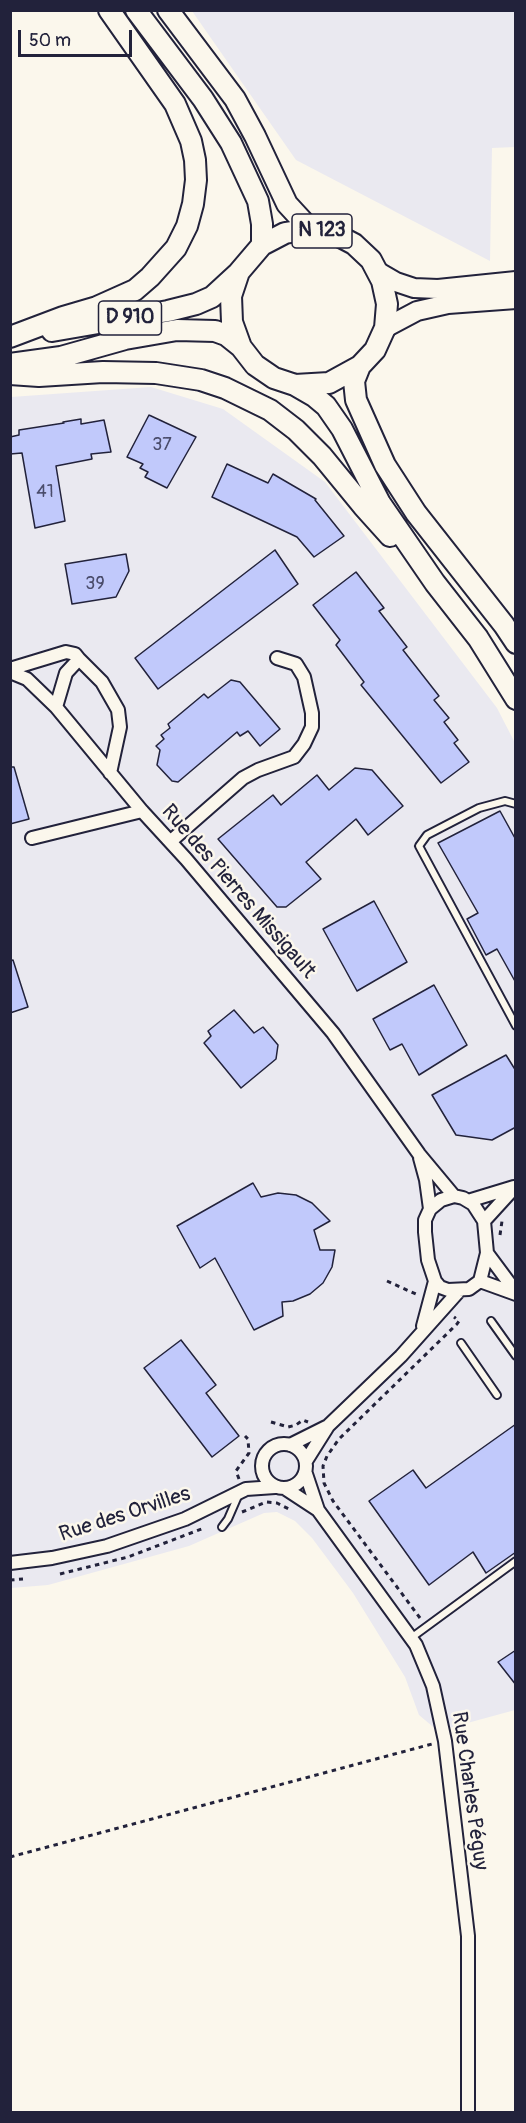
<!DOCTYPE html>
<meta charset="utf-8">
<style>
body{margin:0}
#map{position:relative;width:526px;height:2123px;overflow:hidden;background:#fbf7ec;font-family:Pangolin,sans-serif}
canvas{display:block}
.frame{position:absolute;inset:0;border:12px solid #22223b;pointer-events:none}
.scale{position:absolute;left:18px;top:30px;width:114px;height:27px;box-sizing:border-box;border:3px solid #22223b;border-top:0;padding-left:8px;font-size:18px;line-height:21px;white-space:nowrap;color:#22223b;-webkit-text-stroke:4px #fbf7ec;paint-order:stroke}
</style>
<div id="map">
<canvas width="526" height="2123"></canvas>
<div class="frame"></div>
<div class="scale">50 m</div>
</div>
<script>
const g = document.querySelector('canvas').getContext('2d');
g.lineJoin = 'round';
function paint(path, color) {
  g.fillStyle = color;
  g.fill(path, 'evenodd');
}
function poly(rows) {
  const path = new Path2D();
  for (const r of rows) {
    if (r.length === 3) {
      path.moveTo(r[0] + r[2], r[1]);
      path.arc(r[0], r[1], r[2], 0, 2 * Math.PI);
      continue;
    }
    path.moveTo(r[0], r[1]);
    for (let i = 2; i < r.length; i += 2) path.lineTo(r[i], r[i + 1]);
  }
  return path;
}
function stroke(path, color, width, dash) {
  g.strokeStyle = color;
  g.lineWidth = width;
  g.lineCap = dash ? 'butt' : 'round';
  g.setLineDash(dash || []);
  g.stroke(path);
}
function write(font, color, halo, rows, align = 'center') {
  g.font = font + ' Pangolin,sans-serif';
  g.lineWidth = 5;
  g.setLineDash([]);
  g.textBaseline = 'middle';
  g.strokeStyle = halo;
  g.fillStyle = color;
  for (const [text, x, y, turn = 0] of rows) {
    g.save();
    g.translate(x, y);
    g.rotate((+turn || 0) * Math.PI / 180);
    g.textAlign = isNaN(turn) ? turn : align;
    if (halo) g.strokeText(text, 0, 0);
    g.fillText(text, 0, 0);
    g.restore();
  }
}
paint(poly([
 [192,11,515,11,515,147,492,148,490,261,296,160],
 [151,387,223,409,325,482,497,708,515,743,515,1710,438,1731,419,1715,405,1677,353,1593,312,1538,295,1521,277,1512,264,1513,189,1546,48,1585,11,1588,11,397]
]), '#eae9f0');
const building = poly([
 [149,415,196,437,167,488,145,477,148,472,140,468,143,464,127,457,149,415],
 [81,419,81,424,104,420,111,452,91,454,92,459,56,466,65,521,35,528,22,453,10,454,10,437,19,435,19,430,64,423,63,422,81,419],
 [227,464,268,483,273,474,316,499,315,500,344,536,314,557,297,537,212,497,227,464],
 [275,550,298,584,158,689,135,658,275,550],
 [126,554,129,571,116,597,72,604,65,564,126,554],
 [356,572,384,608,379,611,407,647,403,650,439,696,434,700,449,718,444,722,458,740,454,743,469,762,441,783,361,685,364,682,336,645,340,640,313,605,356,572],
 [231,680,240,682,280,729,260,746,248,731,240,736,237,732,178,782,172,781,157,765,160,750,156,746,164,739,161,735,170,728,168,724,204,694,208,698,231,680],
 [10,767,14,767,29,819,10,824,10,767],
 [355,768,372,770,403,806,368,835,356,819,306,862,321,879,286,907,277,907,218,839,273,795,281,805,317,775,329,790,355,768],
 [500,811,516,840,516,983,497,949,486,955,467,919,478,913,438,843,500,811],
 [374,901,407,962,357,991,323,929,374,901],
 [13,960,28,1007,10,1013,10,961,13,960],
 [434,985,467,1045,419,1075,402,1044,390,1050,373,1019,434,985],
 [234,1010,254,1033,263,1027,278,1045,276,1059,241,1088,204,1043,211,1036,208,1031,234,1010],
 [506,1055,516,1071,516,1127,492,1140,456,1135,432,1095,506,1055],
 [253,1183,261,1197,278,1193,296,1195,312,1203,330,1221,314,1230,320,1250,335,1250,332,1267,323,1283,310,1294,293,1301,282,1302,283,1316,254,1330,215,1258,200,1268,177,1226,253,1183],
 [181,1340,216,1385,206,1393,239,1436,212,1457,144,1368,181,1340],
 [516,1424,516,1552,486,1573,473,1552,429,1585,369,1501,413,1470,426,1488,516,1424],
 [516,1650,516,1685,498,1662,516,1650]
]);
paint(building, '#c1c9fb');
stroke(building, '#22223b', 1.5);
const service = poly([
 [516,804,505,801,479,808,427,835,419,846,516,1026],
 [491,1321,516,1356],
 [461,1343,497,1395],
 [222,1527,228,1519,238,1496],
 [411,1638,516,1561]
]);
const minor = poly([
 [10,669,66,652,75,654,79,659],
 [10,672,27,679,56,707,142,811,186,859,333,1033,419,1154,454,1196],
 [56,707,66,673,79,659,102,682,118,710,120,727,110,773],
 [32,838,142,811],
 [171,841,243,778,258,770,294,757,304,744,312,727,312,713,304,677,296,664,277,658],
 [420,1158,426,1180,430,1209],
 [468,1201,514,1187],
 [484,1221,473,1204,463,1198,454,1196,441,1200,430,1209,425,1220,425,1232,428,1260,435,1281,440,1287,448,1290,469,1289,480,1281,487,1253,484,1221,515,1187],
 [487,1253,516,1292],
 [480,1281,516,1294],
 [423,1326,435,1281],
 [284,1466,22],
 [290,1445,326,1427],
 [306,1461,328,1426,401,1356,459,1291],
 [306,1474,318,1510,416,1645,433,1686,445,1741,468,1936,468,2112],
 [286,1489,318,1510],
 [10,1563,52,1558,107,1546,185,1519,246,1489,275,1487]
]);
const secondary = poly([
 [377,271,396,282,414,288,438,289,516,281],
 [385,328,417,311,448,304,516,299]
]);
const primary = poly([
 [136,10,203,99,231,143,258,201,262,224,262,245],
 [168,10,235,99,255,136,287,204,310,229],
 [52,331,168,311,196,304,212,297,237,274],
 [10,337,63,317,97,307,135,290,150,277,176,248,187,226,193,204,196,180,195,160,191,141,175,104,109,10],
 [10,364,61,357,125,339,177,330,215,331,226,335,241,347],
 [360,366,354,381,356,400,385,465,416,513,504,625,516,643],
 [10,374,39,376,103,372,156,373,201,380,225,388,270,410,296,430,322,456,363,506,390,536],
 [295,385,329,383,360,366,375,350,385,328,387,304,382,281,371,260,354,244,333,233,310,229,285,233,262,245,239,272,231,296,232,322,241,347,255,365,274,378,295,385,314,396,326,406,342,429,380,503,435,583,478,638,516,699]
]);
stroke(service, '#22223b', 10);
stroke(minor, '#22223b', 16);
stroke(secondary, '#22223b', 22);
stroke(primary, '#22223b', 24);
stroke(poly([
 [500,1235,502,1221],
 [387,1281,418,1295],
 [271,1422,288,1427,296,1425,303,1420,308,1422],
 [239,1479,236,1471,249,1453,248,1439,245,1436],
 [242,1512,266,1502,277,1503,291,1510],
 [60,1574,128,1557,204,1528],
 [10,1580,23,1579],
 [420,1618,333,1501,324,1483,323,1466,327,1456,339,1439,457,1324,459,1321,454,1317],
 [10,1857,432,1744]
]), '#22223b', 3, [4.5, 4.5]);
stroke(service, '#fbf7ec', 6);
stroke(minor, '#fbf7ec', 12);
stroke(secondary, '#fbf7ec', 18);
stroke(primary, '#fbf7ec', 20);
write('18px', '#4a4c6b', null, [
 ["37",162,445],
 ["41",45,492],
 ["39",95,584]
]);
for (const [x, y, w] of [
 [322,231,60],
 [130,318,63]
]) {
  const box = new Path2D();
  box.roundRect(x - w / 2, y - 17, w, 34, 4.5);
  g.fillStyle = '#fbf7ec';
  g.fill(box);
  stroke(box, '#22223b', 1.5);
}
write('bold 20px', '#22223b', null, [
 ["N 123",322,231],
 ["D 910",130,318]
]);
write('21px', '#22223b', '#fbf7ec', [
 ["Rue des Pierres Missigault",238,892,49],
 ["Rue des Orvilles",125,1515,-18],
 ["Rue Charles Péguy",469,1791,82]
]);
</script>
